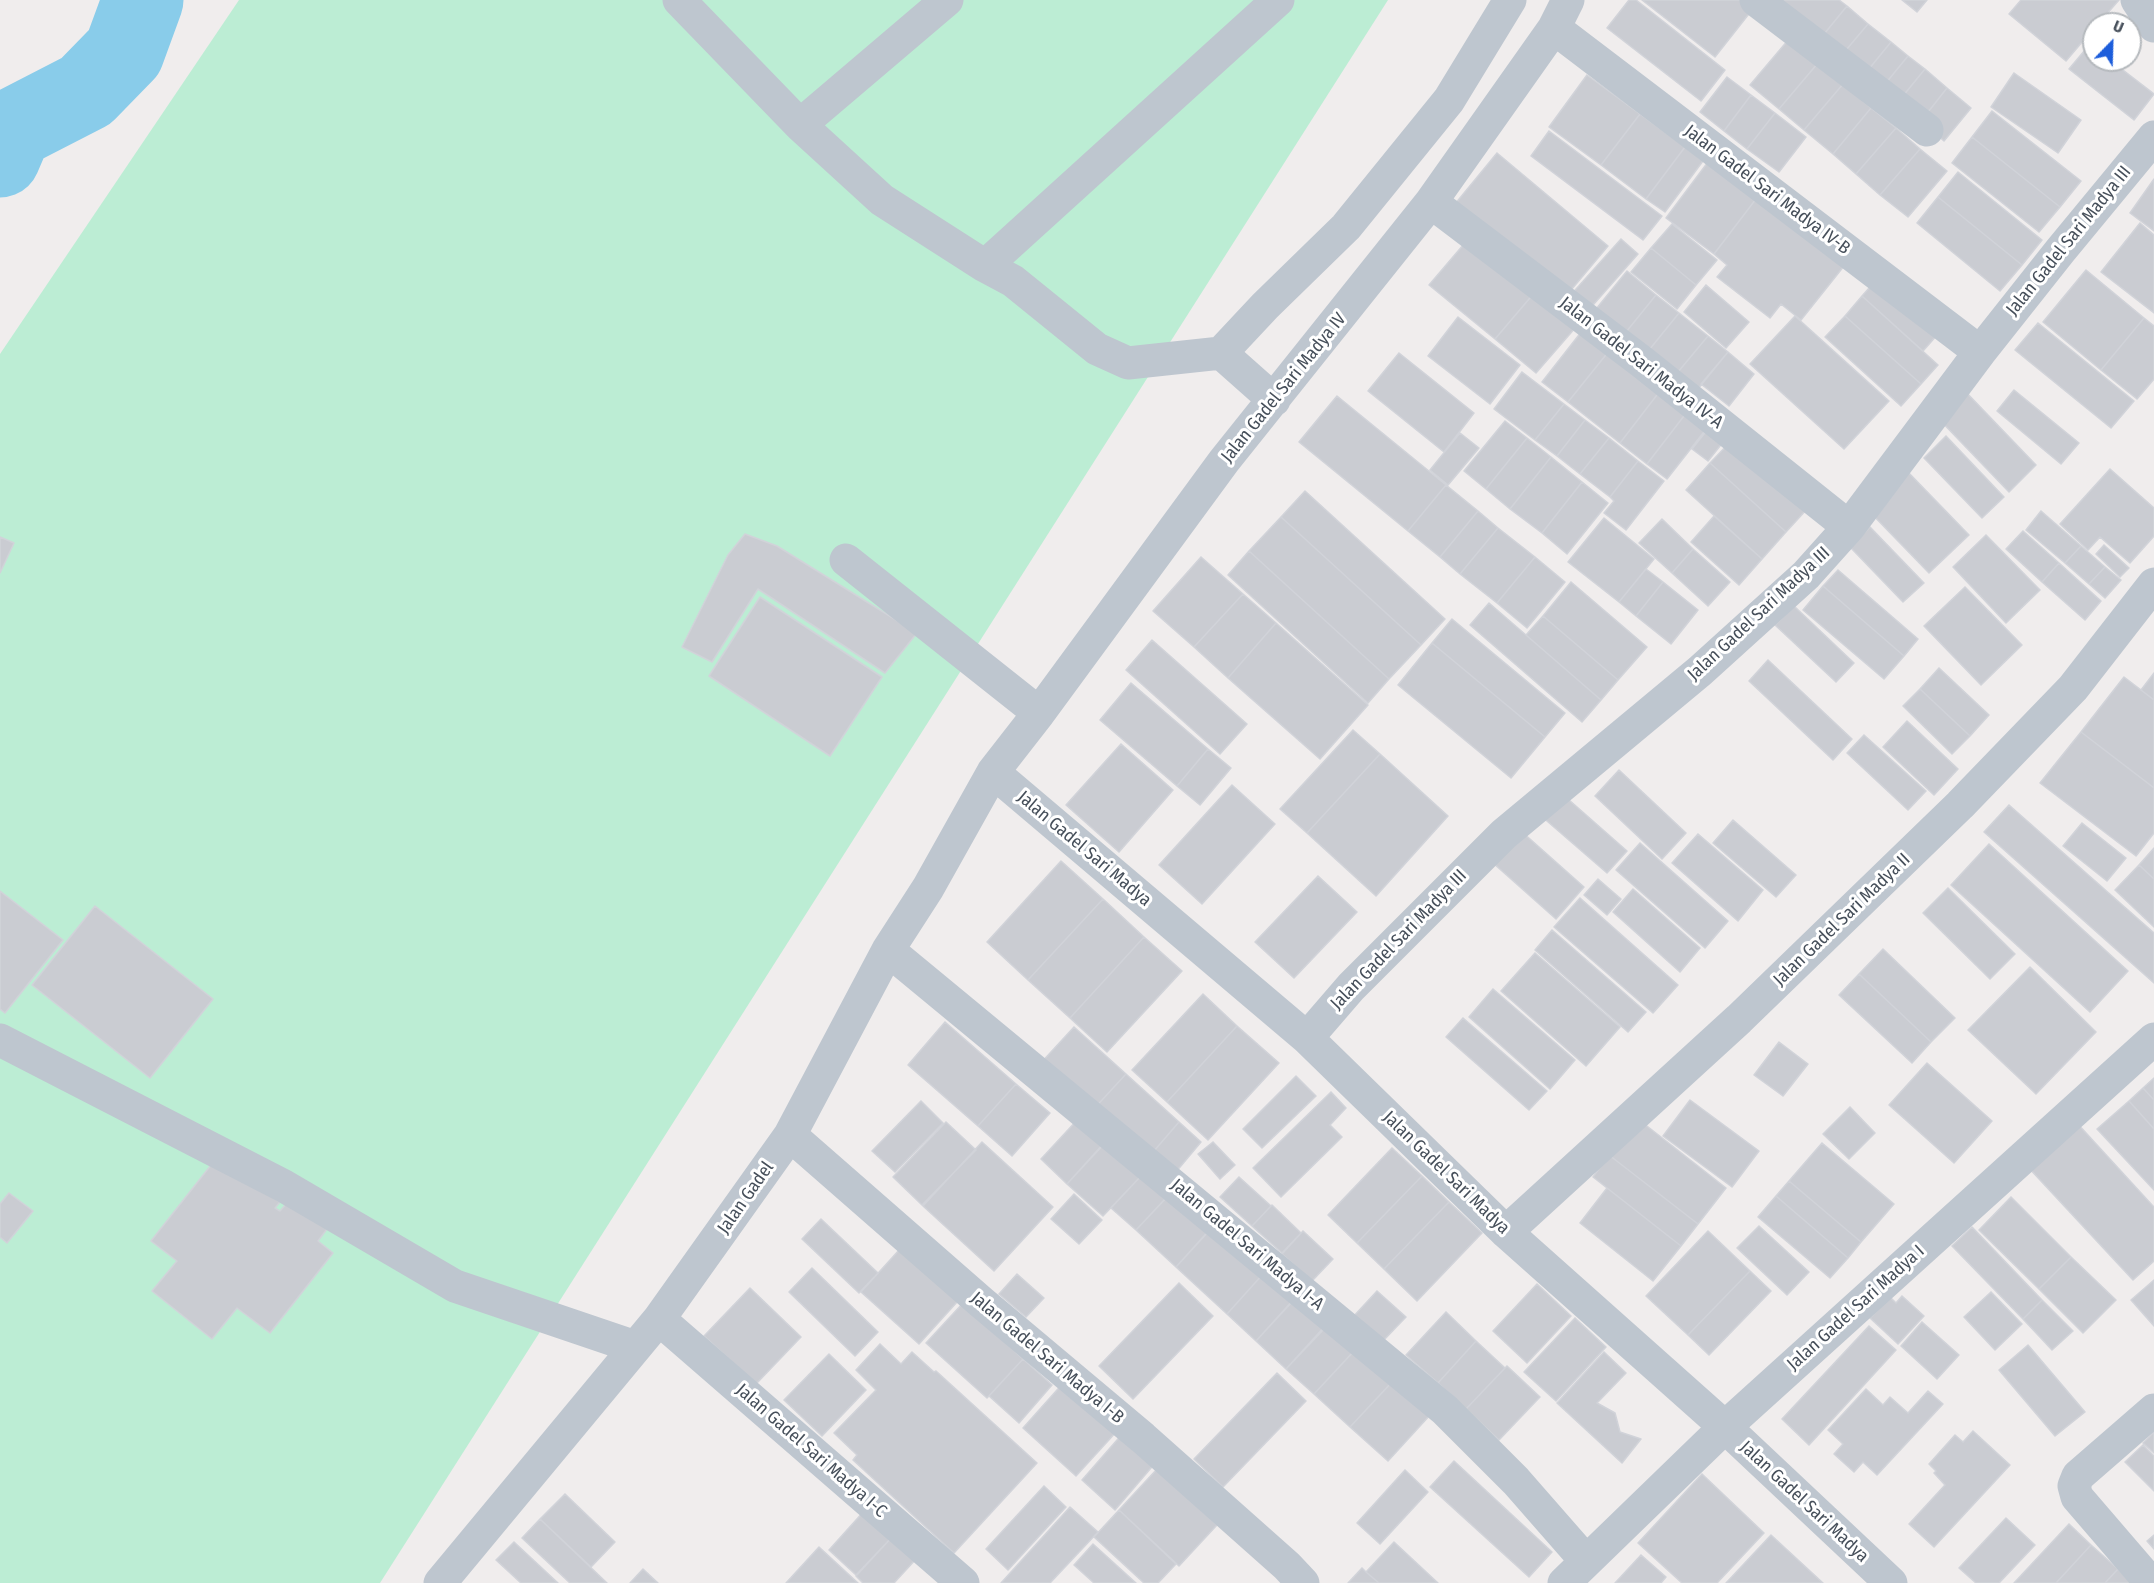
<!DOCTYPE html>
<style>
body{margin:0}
#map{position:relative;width:2154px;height:1583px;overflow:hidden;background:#f0eded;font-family:"Fira Sans Condensed",sans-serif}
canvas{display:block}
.north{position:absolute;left:2082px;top:12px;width:60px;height:60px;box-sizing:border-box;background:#fff;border:2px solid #b5b9bd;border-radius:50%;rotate:23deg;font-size:16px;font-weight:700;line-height:24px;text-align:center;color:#464f5a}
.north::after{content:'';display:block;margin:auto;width:21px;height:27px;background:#1c5ddb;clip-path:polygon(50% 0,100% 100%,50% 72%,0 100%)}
</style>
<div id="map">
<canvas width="2154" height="1583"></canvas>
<div class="north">U</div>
</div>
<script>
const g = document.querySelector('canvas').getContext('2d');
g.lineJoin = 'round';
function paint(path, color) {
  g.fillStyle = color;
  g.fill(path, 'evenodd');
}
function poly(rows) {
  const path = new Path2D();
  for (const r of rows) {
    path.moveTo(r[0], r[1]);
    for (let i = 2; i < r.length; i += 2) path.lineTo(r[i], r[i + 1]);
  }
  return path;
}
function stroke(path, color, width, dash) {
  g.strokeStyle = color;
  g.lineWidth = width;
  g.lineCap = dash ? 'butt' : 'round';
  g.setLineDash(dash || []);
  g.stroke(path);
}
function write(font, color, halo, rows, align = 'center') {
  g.font = font + ' "Fira Sans Condensed",sans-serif';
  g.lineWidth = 6;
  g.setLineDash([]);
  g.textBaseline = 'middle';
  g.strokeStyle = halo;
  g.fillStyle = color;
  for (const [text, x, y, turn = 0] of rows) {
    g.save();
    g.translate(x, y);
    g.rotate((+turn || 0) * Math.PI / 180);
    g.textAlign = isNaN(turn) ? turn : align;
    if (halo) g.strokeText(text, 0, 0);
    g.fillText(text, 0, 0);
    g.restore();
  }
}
paint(poly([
 [239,0,1388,0,380,1583,0,1583,0,354]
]), '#bcedd4');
stroke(poly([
 [0,157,12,129,86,91,124,52,143,0]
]), '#89ccea', 81);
const building = poly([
 [1629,0,1636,0,1725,70,1701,101,1607,28,1629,0],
 [1642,0,1740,0,1752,10,1715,57,1642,0],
 [1774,0,1839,0,1847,6,1820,39,1774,0],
 [1902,0,1927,0,1917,12,1902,0],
 [2021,0,2119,0,2098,24,2094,24,2094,28,2066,61,2009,14,2021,0],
 [1847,6,1868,24,1841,56,1820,39,1847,6],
 [1868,24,1891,42,1864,75,1841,56,1868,24],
 [1789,39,1818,63,1779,109,1750,85,1789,39],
 [1891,42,1908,56,1881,89,1864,75,1891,42],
 [2090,44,2094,47,2094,60,2110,60,2154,94,2134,120,2069,69,2090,44],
 [1908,56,1925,69,1898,102,1881,89,1908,56],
 [1818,63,1843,84,1804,130,1779,109,1818,63],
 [1925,69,1947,88,1921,121,1898,102,1925,69],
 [2014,73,2081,120,2058,153,1991,107,2014,73],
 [1587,75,1640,114,1601,165,1549,127,1587,75],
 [1727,77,1751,95,1724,131,1700,112,1727,77],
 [1843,84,1871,108,1833,154,1804,130,1843,84],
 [1947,88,1971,108,1944,141,1921,121,1947,88],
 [1751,95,1775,113,1747,149,1724,131,1751,95],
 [1871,108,1896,128,1856,174,1833,154,1871,108],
 [1992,111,2081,181,2060,207,1972,137,1992,111],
 [1775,113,1806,137,1779,172,1747,149,1775,113],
 [1640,114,1685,147,1646,199,1601,165,1640,114],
 [1896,128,1920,149,1880,195,1856,174,1896,128],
 [1549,131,1662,216,1643,240,1531,156,1549,131],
 [1972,137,2060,207,2039,232,1952,163,1972,137],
 [1685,147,1703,161,1665,212,1646,199,1685,147],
 [1920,149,1947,171,1908,217,1880,195,1920,149],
 [1497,153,1608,246,1566,296,1455,204,1497,153],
 [1708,162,1756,199,1714,254,1666,218,1708,162],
 [1958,172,2042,240,2022,265,1938,197,1958,172],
 [2154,179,2154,231,2130,213,2154,179],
 [1938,197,2022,265,2000,291,1917,223,1938,197],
 [1756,199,1844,266,1801,320,1781,304,1770,318,1717,277,1727,265,1714,254,1756,199],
 [2140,223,2154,235,2154,313,2101,272,2140,223],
 [1672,224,1717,260,1696,285,1651,248,1672,224],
 [1470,237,1535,292,1495,339,1429,285,1470,237],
 [1621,239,1638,254,1586,313,1568,298,1621,239],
 [1651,248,1696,285,1677,309,1631,272,1651,248],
 [2086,270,2144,318,2101,370,2043,322,2086,270],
 [1627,271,1656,295,1622,337,1592,314,1627,271],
 [1877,279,1938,334,1923,351,1862,296,1877,279],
 [1706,285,1749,322,1726,348,1684,312,1706,285],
 [1535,292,1576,327,1536,373,1495,339,1535,292],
 [1656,295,1679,313,1645,355,1622,337,1656,295],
 [1862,296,1938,365,1921,384,1845,316,1862,296],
 [1679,313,1708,336,1673,378,1645,355,1679,313],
 [1795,316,1889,401,1844,449,1750,364,1795,316],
 [1845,316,1921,384,1901,406,1825,337,1845,316],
 [1458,317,1520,365,1490,404,1428,356,1458,317],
 [2144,318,2154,326,2154,379,2137,399,2101,370,2144,318],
 [2038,323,2134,401,2111,428,2015,350,2038,323],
 [1582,331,1609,351,1568,402,1542,382,1582,331],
 [1708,336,1728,352,1693,395,1673,378,1708,336],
 [1609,351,1660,391,1620,443,1568,402,1609,351],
 [1728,352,1754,374,1729,406,1701,384,1728,352],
 [1399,353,1474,413,1444,452,1368,391,1399,353],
 [1522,372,1564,404,1535,440,1494,409,1522,372],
 [1963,389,2036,465,2009,492,1935,415,1963,389],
 [2014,390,2079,443,2061,464,1997,411,2014,390],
 [1660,391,1687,412,1647,464,1620,443,1660,391],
 [1337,396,1446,485,1408,531,1299,442,1337,396],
 [1564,404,1585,420,1557,456,1535,440,1564,404],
 [1687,412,1707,428,1667,479,1647,464,1687,412],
 [1585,420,1609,438,1580,474,1557,456,1585,420],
 [1505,421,1527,438,1486,489,1464,471,1505,421],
 [1712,424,1728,436,1708,461,1692,449,1712,424],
 [1460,433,1479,448,1448,485,1430,470,1460,433],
 [1946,436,2004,497,1982,518,1924,458,1946,436],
 [1527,438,1551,457,1510,509,1486,489,1527,438],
 [1609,438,1638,461,1610,497,1580,474,1609,438],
 [1732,440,1808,508,1786,532,1710,463,1732,440],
 [1551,457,1582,482,1542,533,1510,509,1551,457],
 [1638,461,1664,481,1626,530,1604,513,1614,501,1610,497,1638,461],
 [1710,463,1786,532,1762,559,1686,490,1710,463],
 [2110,469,2154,508,2154,536,2130,563,2100,537,2088,550,2060,524,2110,469],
 [1906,470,1969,535,1929,573,1866,508,1906,470],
 [1582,482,1608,503,1567,554,1542,533,1582,482],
 [1446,485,1478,511,1440,557,1408,531,1446,485],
 [1305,491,1445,619,1421,645,1281,517,1305,491],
 [1478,511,1498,528,1460,574,1440,557,1478,511],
 [2041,511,2081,546,2065,563,2026,530,2041,511],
 [1714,516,1762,559,1739,585,1691,542,1714,516],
 [1281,517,1421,645,1389,679,1249,551,1281,517],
 [1604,518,1654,559,1619,602,1568,562,1604,518],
 [1662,519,1693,549,1672,573,1639,543,1662,519],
 [1870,527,1924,583,1903,602,1850,547,1870,527],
 [1498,528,1535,557,1497,603,1460,574,1498,528],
 [2023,531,2059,563,2042,582,2006,549,2023,531],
 [745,534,777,546,917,633,885,673,758,589,712,662,682,647,728,555,745,534],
 [1986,535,2040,590,2006,623,1953,567,1986,535],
 [0,537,14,543,0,573,0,537],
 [2104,545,2129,568,2120,577,2096,554,2104,545],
 [2081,546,2105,567,2089,584,2065,563,2081,546],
 [1693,549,1730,582,1708,606,1672,573,1693,549],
 [1249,551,1389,679,1368,703,1228,575,1249,551],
 [1201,557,1243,594,1194,647,1153,611,1201,557],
 [1535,557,1565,582,1527,628,1497,603,1535,557],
 [2059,563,2101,601,2085,620,2042,582,2059,563],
 [2105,567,2121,580,2105,598,2089,584,2105,567],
 [1646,569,1663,582,1636,616,1619,602,1646,569],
 [1838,570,1918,639,1904,656,1823,586,1838,570],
 [1571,582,1647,647,1618,680,1543,616,1571,582],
 [1663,582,1698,610,1671,644,1636,616,1663,582],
 [1823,586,1904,656,1884,679,1803,610,1823,586],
 [1965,587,2022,645,1981,685,1924,626,1965,587],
 [1243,594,1276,623,1228,678,1194,647,1243,594],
 [760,597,882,677,830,756,709,676,760,597],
 [1489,603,1601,700,1582,722,1470,625,1489,603],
 [1794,606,1854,663,1836,682,1775,625,1794,606],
 [1543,616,1618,680,1601,700,1526,635,1543,616],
 [1452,619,1565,713,1545,737,1432,643,1452,619],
 [1276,623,1368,705,1320,759,1228,678,1276,623],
 [1152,640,1247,724,1220,754,1126,670,1152,640],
 [1432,643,1545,737,1511,778,1398,685,1432,643],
 [1768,660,1852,739,1833,760,1749,681,1768,660],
 [1939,668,1989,715,1970,736,1920,689,1939,668],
 [2154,673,2154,700,2141,690,2154,673],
 [2124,677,2154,700,2154,788,2081,732,2124,677],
 [1131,683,1208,749,1177,786,1100,720,1131,683],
 [1920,689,1970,736,1952,754,1903,706,1920,689],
 [1907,721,1958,769,1934,795,1883,747,1907,721],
 [1353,730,1380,754,1307,833,1280,809,1353,730],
 [2081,732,2154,788,2154,833,2136,856,2040,783,2081,732],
 [1864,735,1926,791,1908,810,1847,753,1864,735],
 [1121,744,1173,790,1119,852,1066,805,1121,744],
 [1208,749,1231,768,1200,805,1177,786,1208,749],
 [1380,754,1448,816,1376,896,1307,833,1380,754],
 [1619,770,1686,833,1662,859,1595,796,1619,770],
 [1232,785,1275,824,1202,904,1159,865,1232,785],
 [1560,792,1627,851,1607,873,1540,815,1560,792],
 [2009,805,2154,933,2154,983,1984,832,2009,805],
 [1733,820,1796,875,1776,897,1713,843,1733,820],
 [2082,823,2126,858,2107,881,2063,846,2082,823],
 [1521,831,1584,887,1556,919,1493,863,1521,831],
 [1698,834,1763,890,1738,921,1672,863,1698,834],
 [1640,843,1728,921,1705,948,1616,870,1640,843],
 [1989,844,2128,971,2090,1012,1951,885,1989,844],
 [2154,848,2154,879,2139,865,2154,848],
 [1061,861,1103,899,1028,980,987,942,1061,861],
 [2139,865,2154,879,2154,927,2115,890,2139,865],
 [1318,876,1357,912,1294,978,1255,942,1318,876],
 [1598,879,1621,899,1607,915,1584,895,1598,879],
 [1948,888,2015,954,1990,979,1923,913,1948,888],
 [1633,889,1700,948,1680,972,1613,912,1633,889],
 [0,891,63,940,5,1013,0,1009,0,891],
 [1580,898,1678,985,1653,1013,1554,927,1580,898],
 [1103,899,1144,937,1070,1018,1028,980,1103,899],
 [95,906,213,999,150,1078,32,985,95,906],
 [1552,930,1646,1012,1628,1032,1535,950,1552,930],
 [1144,937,1182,971,1107,1052,1070,1018,1144,937],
 [1883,949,1955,1018,1931,1042,1859,974,1883,949],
 [1535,953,1620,1027,1586,1066,1501,991,1535,953],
 [2030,967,2096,1032,2036,1094,1968,1030,2030,967],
 [1859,974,1931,1042,1912,1063,1839,995,1859,974],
 [1493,989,1575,1060,1550,1089,1469,1017,1493,989],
 [1203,994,1237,1026,1167,1102,1132,1070,1203,994],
 [1463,1018,1547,1091,1529,1110,1446,1037,1463,1018],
 [945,1022,1016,1084,978,1126,908,1065,945,1022],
 [1237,1026,1279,1063,1208,1140,1167,1102,1237,1026],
 [1074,1027,1126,1074,1091,1112,1039,1065,1074,1027],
 [1779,1042,1808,1064,1783,1096,1754,1075,1779,1042],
 [1927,1063,1992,1121,1954,1163,1889,1105,1927,1063],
 [1126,1074,1179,1122,1147,1159,1091,1112,1126,1074],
 [1296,1076,1316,1096,1262,1148,1243,1129,1296,1076],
 [2154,1078,2154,1100,2143,1088,2154,1078],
 [1016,1084,1050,1113,1012,1156,978,1126,1016,1084],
 [2143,1088,2154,1100,2154,1129,2129,1101,2143,1088],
 [1331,1092,1346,1108,1330,1125,1342,1137,1281,1197,1253,1168,1331,1092],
 [1690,1100,1759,1151,1732,1187,1663,1136,1690,1100],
 [921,1101,943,1123,895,1172,872,1151,921,1101],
 [2129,1101,2154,1129,2154,1190,2097,1129,2129,1101],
 [1850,1107,1875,1133,1849,1159,1823,1134,1850,1107],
 [1079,1118,1105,1143,1067,1184,1041,1159,1079,1118],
 [1638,1119,1726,1188,1698,1224,1609,1155,1638,1119],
 [946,1122,976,1150,922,1205,893,1177,946,1122],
 [1179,1122,1201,1142,1170,1179,1147,1159,1179,1122],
 [2076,1122,2154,1207,2154,1261,2133,1280,2027,1166,2076,1122],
 [982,1142,1053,1207,994,1271,923,1206,982,1142],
 [1213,1142,1235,1165,1220,1179,1198,1154,1213,1142],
 [1104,1143,1141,1176,1103,1216,1067,1184,1104,1143],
 [1822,1143,1894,1204,1861,1242,1789,1181,1822,1143],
 [1392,1148,1422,1176,1357,1243,1328,1215,1392,1148],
 [1609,1155,1698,1224,1681,1246,1593,1177,1609,1155],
 [215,1160,280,1202,275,1208,280,1211,293,1196,330,1225,318,1241,333,1253,270,1333,237,1308,212,1339,152,1291,177,1261,151,1241,215,1160],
 [1141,1176,1165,1199,1136,1230,1111,1208,1141,1176],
 [1422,1176,1449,1202,1384,1269,1357,1243,1422,1176],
 [1239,1177,1271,1206,1252,1226,1220,1197,1239,1177],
 [1789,1181,1861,1242,1848,1258,1776,1196,1789,1181],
 [1607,1188,1681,1246,1653,1281,1580,1223,1607,1188],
 [9,1193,33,1211,7,1243,0,1237,0,1204,9,1193],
 [1074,1194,1102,1220,1079,1244,1051,1219,1074,1194],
 [1170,1194,1210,1230,1176,1267,1136,1230,1170,1194],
 [1776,1196,1848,1258,1830,1278,1758,1217,1776,1196],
 [2011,1197,2071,1257,2039,1289,1979,1230,2011,1197],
 [1449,1202,1482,1233,1417,1301,1384,1269,1449,1202],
 [1272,1205,1301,1233,1282,1253,1252,1226,1272,1205],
 [821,1219,878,1273,859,1293,802,1239,821,1219],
 [1759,1226,1809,1272,1787,1295,1737,1248,1759,1226],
 [1212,1227,1263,1274,1227,1314,1176,1267,1212,1227],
 [1972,1227,2042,1300,2023,1319,1952,1246,1972,1227],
 [1303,1231,1333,1259,1312,1281,1282,1254,1303,1231],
 [1708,1231,1750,1271,1688,1335,1646,1296,1708,1231],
 [900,1249,958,1301,919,1344,861,1292,900,1249],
 [2071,1257,2116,1300,2083,1333,2039,1289,2071,1257],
 [812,1268,878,1332,855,1356,789,1292,812,1268],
 [1750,1271,1771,1291,1709,1355,1688,1335,1750,1271],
 [1017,1274,1044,1298,1026,1317,999,1294,1017,1274],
 [1263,1274,1292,1302,1256,1341,1227,1314,1263,1274],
 [2154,1280,2154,1326,2131,1300,2154,1280],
 [1179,1283,1213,1316,1133,1399,1099,1366,1179,1283],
 [1537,1284,1571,1316,1527,1363,1493,1331,1537,1284],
 [750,1288,801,1337,756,1384,704,1336,750,1288],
 [1377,1291,1406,1317,1381,1343,1352,1318,1377,1291],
 [1991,1292,2022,1324,1995,1350,1964,1317,1991,1292],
 [1902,1296,1924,1316,1898,1344,1870,1318,1890,1297,1896,1303,1902,1296],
 [1294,1299,1325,1328,1286,1369,1256,1341,1294,1299],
 [2042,1300,2073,1331,2052,1350,2023,1319,2042,1300],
 [963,1303,1023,1359,987,1398,926,1343,963,1303],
 [1446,1312,1476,1341,1438,1383,1406,1355,1446,1312],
 [1575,1318,1606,1347,1556,1401,1524,1372,1575,1318],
 [1922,1322,1959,1355,1937,1379,1901,1346,1922,1322],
 [1325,1326,1353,1352,1314,1394,1286,1369,1325,1326],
 [1869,1326,1896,1350,1809,1445,1782,1419,1869,1326],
 [1476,1341,1505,1368,1466,1409,1438,1383,1476,1341],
 [880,1344,901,1364,912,1352,934,1372,936,1371,1037,1463,954,1553,853,1460,857,1455,834,1433,876,1390,856,1370,880,1344],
 [2028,1345,2085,1412,2055,1436,1999,1370,2028,1345],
 [1356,1349,1392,1382,1350,1427,1314,1394,1356,1349],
 [1604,1352,1626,1373,1597,1403,1615,1413,1620,1432,1641,1439,1622,1463,1557,1403,1604,1352],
 [829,1354,866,1390,822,1436,784,1400,829,1354],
 [1023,1359,1052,1385,1019,1423,989,1396,1023,1359],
 [1507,1366,1540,1397,1499,1440,1466,1409,1507,1366],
 [1277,1373,1306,1401,1223,1487,1194,1459,1277,1373],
 [1394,1380,1431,1414,1388,1461,1350,1427,1394,1380],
 [1065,1381,1118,1430,1076,1476,1023,1428,1065,1381],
 [1866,1389,1883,1405,1890,1397,1908,1413,1928,1391,1943,1404,1877,1475,1863,1462,1854,1472,1834,1454,1843,1444,1828,1430,1866,1389],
 [1973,1431,2010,1465,1934,1547,1909,1524,1945,1485,1934,1473,1936,1471,1929,1464,1955,1435,1963,1442,1973,1431],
 [1124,1432,1157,1461,1115,1510,1082,1480,1124,1432],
 [2154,1432,2154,1453,2143,1443,2154,1432],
 [2143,1445,2154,1456,2154,1491,2125,1462,2143,1445],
 [1454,1461,1552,1552,1529,1577,1430,1487,1454,1461],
 [1157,1469,1217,1525,1179,1566,1119,1510,1157,1469],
 [1405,1470,1428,1492,1380,1544,1357,1523,1405,1470],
 [1702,1474,1764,1533,1717,1583,1682,1583,1638,1543,1702,1474],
 [1044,1486,1066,1507,1008,1570,986,1549,1044,1486],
 [565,1494,615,1542,591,1567,540,1519,565,1494],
 [1070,1507,1098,1532,1050,1583,1001,1583,1070,1507],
 [865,1510,893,1536,856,1575,829,1550,865,1510],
 [1119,1510,1176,1564,1158,1583,1144,1583,1094,1537,1119,1510],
 [2006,1518,2035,1545,1999,1583,1976,1583,1959,1568,2006,1518],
 [540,1519,607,1583,570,1583,522,1538,540,1519],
 [2069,1524,2091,1545,2056,1583,2014,1583,2069,1524],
 [1771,1535,1823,1583,1726,1583,1771,1535],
 [2154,1535,2154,1549,2147,1541,2154,1535],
 [893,1536,917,1558,894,1583,863,1583,856,1576,893,1536],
 [514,1542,558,1583,521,1583,496,1560,514,1542],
 [1394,1542,1438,1583,1379,1583,1366,1572,1394,1542],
 [1093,1544,1136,1583,1094,1583,1074,1565,1093,1544],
 [2091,1545,2118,1569,2105,1583,2056,1583,2091,1545],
 [819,1547,858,1583,786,1583,819,1547],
 [1641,1555,1666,1577,1661,1583,1615,1583,1641,1555],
 [1362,1568,1366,1572,1379,1583,1348,1583,1362,1568],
 [643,1569,658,1583,630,1583,643,1569],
 [2118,1569,2132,1583,2105,1583,2118,1569]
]);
paint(building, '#caccd2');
stroke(building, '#d1d3d9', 1.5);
stroke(poly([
 [679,0,800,125,882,200,985,266,1013,281,1097,349,1128,363,1221,353,1265,306,1346,227,1449,100,1510,0],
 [1756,0,1927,130],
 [2137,0,2154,26],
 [1554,28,1980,352],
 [800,125,947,0],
 [1431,202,1642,362,1849,527],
 [985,266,1278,0],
 [1221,353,1274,400],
 [846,560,1039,713],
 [993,772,1307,1038,1506,1232,1725,1427,1891,1583],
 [888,950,1445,1410,1516,1481,1586,1561],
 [1307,1038,1351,987,1504,834,1700,671,1806,575,1849,527,1980,352,2060,251,2154,137],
 [0,1040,284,1186,455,1286,635,1347],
 [790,1135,981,1302,1143,1438,1287,1566,1303,1583],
 [1506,1232,1739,1019,1960,805,2073,688,2154,584],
 [659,1319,963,1583],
 [440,1583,659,1319,790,1135,888,950,928,888,993,772,1039,713,1224,461,1431,202,1554,28,1568,0],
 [1564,1583,1725,1427,2154,1039],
 [2151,1583,2077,1497,2074,1486,2078,1476,2154,1410]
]), '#bec6cf', 33);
write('18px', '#464f5a', '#fff', [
 ["Jalan Gadel Sari Madya IV-B",1767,190,37],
 ["Jalan Gadel Sari Madya III",2069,241,-51],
 ["Jalan Gadel Sari Madya IV-A",1641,363,38],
 ["Jalan Gadel Sari Madya IV",1284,388,-51],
 ["Jalan Gadel Sari Madya III",1759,614,-43],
 ["Jalan Gadel Sari Madya",1084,849,40],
 ["Jalan Gadel Sari Madya II",1842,920,-44],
 ["Jalan Gadel Sari Madya III",1399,940,-46],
 ["Jalan Gadel Sari Madya",1446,1173,44],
 ["Jalan Gadel",746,1198,-55],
 ["Jalan Gadel Sari Madya I-A",1247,1245,40],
 ["Jalan Gadel Sari Madya I",1856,1308,-42],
 ["Jalan Gadel Sari Madya I-B",1047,1358,40],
 ["Jalan Gadel Sari Madya I-C",811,1451,41],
 ["Jalan Gadel Sari Madya",1804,1502,43]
]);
</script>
